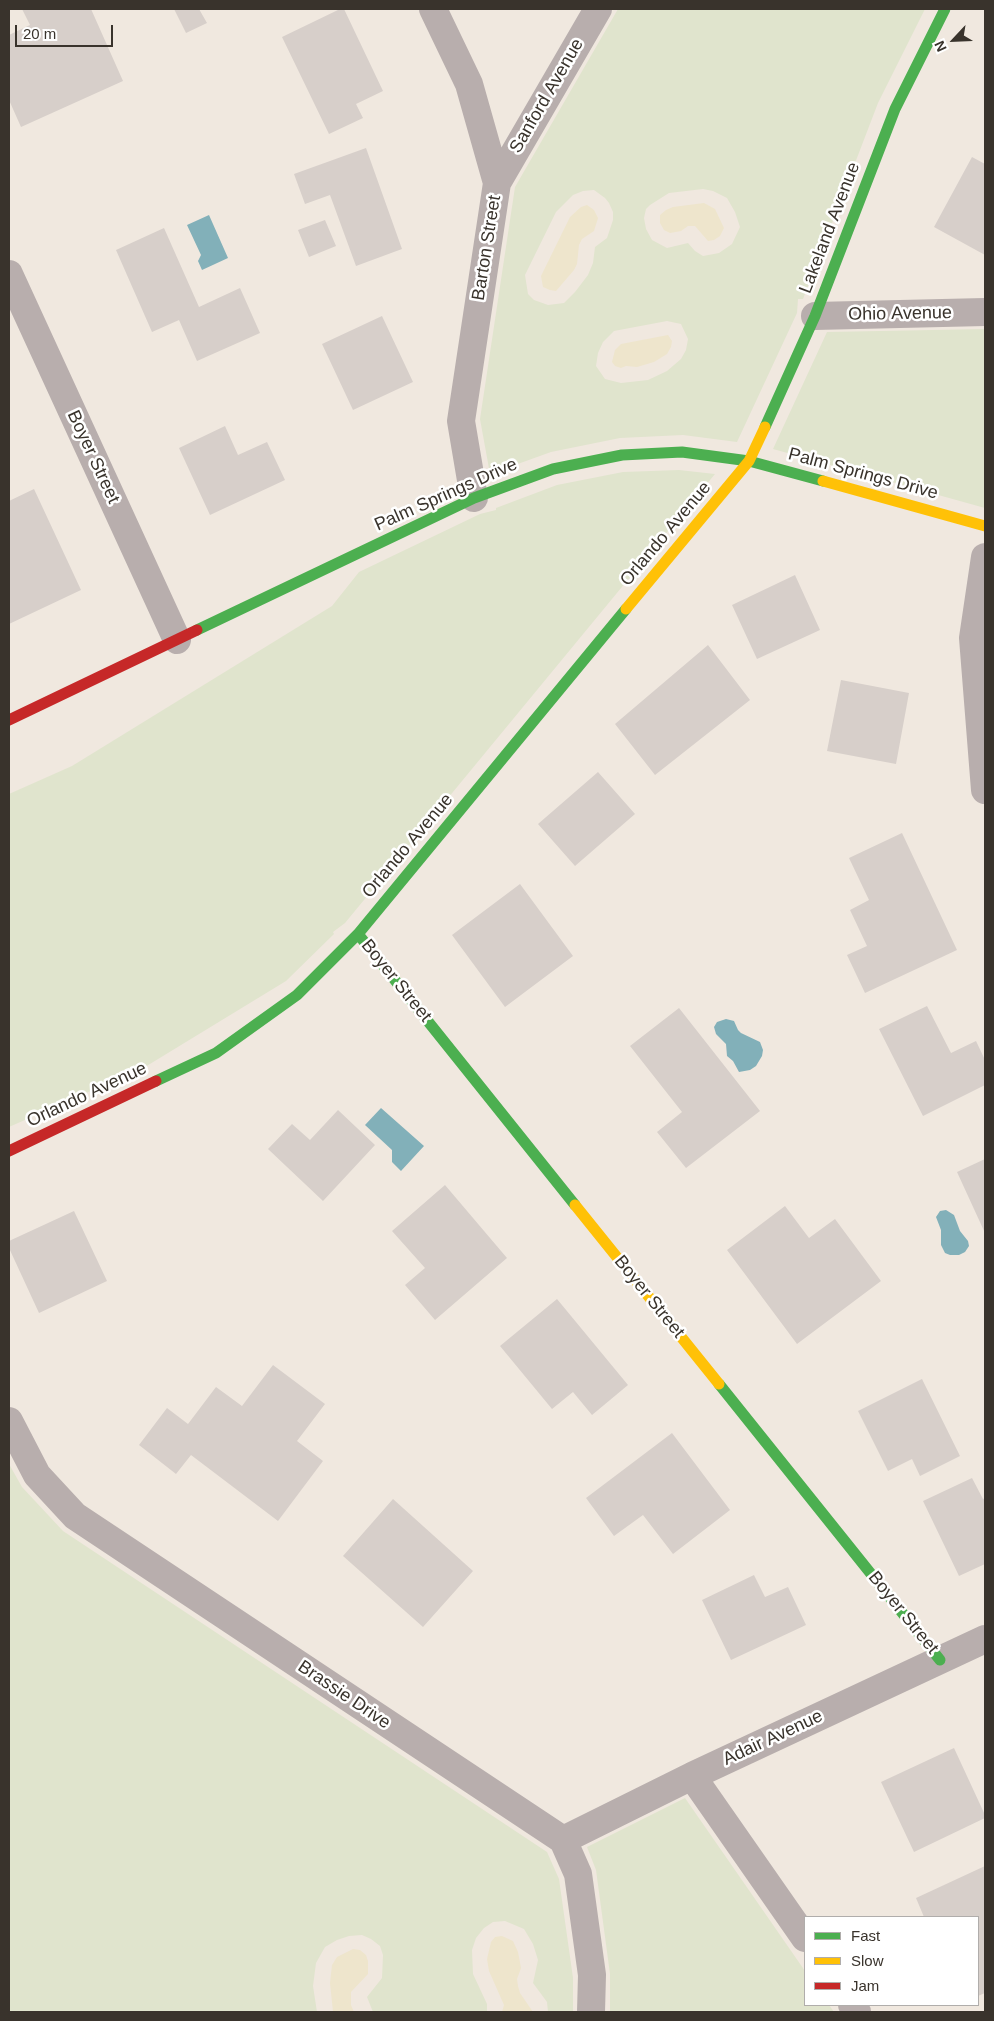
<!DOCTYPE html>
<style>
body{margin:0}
#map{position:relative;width:994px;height:2021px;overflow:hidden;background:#f0e8df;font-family:Helvetica,sans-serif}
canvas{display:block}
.frame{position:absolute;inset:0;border:10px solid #39332c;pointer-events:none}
.legend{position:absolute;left:804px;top:1916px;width:175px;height:90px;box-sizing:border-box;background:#fff;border:1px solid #b0adab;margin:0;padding:6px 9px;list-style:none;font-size:15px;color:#39332c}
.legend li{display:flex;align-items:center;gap:10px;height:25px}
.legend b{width:25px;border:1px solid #b0adab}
.north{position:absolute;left:929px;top:15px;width:50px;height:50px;-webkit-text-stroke:4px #fff;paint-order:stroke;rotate:245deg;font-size:14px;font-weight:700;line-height:20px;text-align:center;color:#39332c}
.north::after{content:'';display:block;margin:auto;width:18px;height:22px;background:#39332c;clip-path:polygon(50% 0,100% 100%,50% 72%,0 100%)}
.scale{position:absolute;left:15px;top:25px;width:98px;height:22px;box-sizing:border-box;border:2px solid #39332c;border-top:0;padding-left:6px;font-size:15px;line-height:18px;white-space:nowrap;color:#39332c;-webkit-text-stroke:4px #fff;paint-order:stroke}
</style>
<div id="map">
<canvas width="994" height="2021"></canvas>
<div class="frame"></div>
<ul class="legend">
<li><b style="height:6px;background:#4caf50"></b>Fast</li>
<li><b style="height:6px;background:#ffc107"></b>Slow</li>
<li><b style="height:6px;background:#c62828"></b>Jam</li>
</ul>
<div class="north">N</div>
<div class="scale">20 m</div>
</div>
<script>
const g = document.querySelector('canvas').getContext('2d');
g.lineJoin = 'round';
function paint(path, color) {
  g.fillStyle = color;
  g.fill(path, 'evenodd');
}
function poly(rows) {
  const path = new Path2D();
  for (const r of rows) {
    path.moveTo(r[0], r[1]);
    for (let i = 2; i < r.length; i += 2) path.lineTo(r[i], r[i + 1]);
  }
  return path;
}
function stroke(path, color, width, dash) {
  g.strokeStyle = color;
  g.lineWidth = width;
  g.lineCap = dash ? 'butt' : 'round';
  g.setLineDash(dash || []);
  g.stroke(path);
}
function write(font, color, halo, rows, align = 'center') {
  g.font = font + ' Helvetica,sans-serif';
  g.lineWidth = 5;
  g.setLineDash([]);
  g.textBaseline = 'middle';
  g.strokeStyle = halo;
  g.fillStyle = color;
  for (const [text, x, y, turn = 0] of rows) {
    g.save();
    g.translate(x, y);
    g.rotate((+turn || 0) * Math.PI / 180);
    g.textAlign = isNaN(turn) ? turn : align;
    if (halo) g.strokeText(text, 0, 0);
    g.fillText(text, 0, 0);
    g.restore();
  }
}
paint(poly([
 [618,9,925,9,878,103,803,299,798,299,797,313,737,442,683,435,620,438,551,452,490,474,480,419,515,187],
 [703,189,713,191,727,198,735,212,740,227,732,244,719,253,703,256,695,251,688,243,667,248,652,240,646,229,644,218,646,209,650,205,669,193],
 [594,190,605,198,609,203,613,212,613,220,607,238,595,247,593,263,588,275,575,292,564,303,548,305,534,300,528,294,525,275,556,212,573,195,583,191],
 [667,321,681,324,688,339,686,350,681,359,667,371,648,380,621,383,605,379,596,366,598,353,603,342,614,331],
 [985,329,985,508,773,449,827,332],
 [679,470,715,474,345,923,333,932,334,934,286,981,145,1067,9,1127,9,794,72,766,332,606,359,572,480,514,496,510,496,508,557,485,623,472],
 [9,1464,22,1487,63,1531,547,1852,559,1879,573,1978,573,2012,548,2012,547,2002,533,1983,538,1960,533,1944,524,1929,505,1921,493,1922,484,1928,476,1938,472,1950,473,1974,487,2004,487,2012,373,2012,367,1997,382,1978,383,1955,380,1946,371,1939,362,1935,349,1936,337,1940,325,1947,316,1963,313,1986,317,2012,9,2012],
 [685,1798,805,1971,805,2005,829,2005,834,2012,610,2012,610,1974,596,1870,587,1847]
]), '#e0e4cd');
paint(poly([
 [704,203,715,209,724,228,720,236,714,240,708,241,695,226,688,226,681,231,670,233,664,230,660,223,660,215,666,210,673,207],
 [587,205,594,210,598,218,594,231,582,239,579,245,577,264,574,270,556,291,550,290,543,287,541,276,570,217,581,207],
 [668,335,672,341,671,347,667,354,654,362,637,367,626,366,621,368,615,366,612,362,615,350,621,344],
 [502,1936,513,1941,518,1952,521,1968,517,1979,518,1986,520,1993,533,2012,502,2012,504,2005,489,1971,487,1959,491,1942,495,1937],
 [353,1949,360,1950,366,1955,368,1961,368,1974,351,1992,351,2005,354,2012,333,2012,330,1983,332,1965,337,1957]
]), '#eee5cc');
paint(poly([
 [209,215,228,258,202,270,198,261,201,255,187,225],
 [726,1019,734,1021,738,1030,741,1033,760,1042,763,1050,762,1056,756,1066,750,1070,739,1072,733,1061,727,1056,726,1044,716,1034,714,1027,717,1022],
 [381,1108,424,1146,401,1171,392,1162,392,1150,365,1125],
 [946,1210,954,1215,960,1231,968,1241,969,1246,965,1252,959,1255,950,1255,945,1253,941,1245,941,1230,936,1217,940,1211]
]), '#82b0b9');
paint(poly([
 [22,9,91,9,123,81,21,127,9,100,9,35,30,25],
 [174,9,199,9,207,23,186,33],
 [340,9,344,9,383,91,356,104,363,118,329,134,282,37],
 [366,148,402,249,356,266,330,195,305,204,294,174],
 [972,157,985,164,985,255,934,227],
 [325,220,336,246,309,257,298,230],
 [164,228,199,307,240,288,260,333,197,361,179,320,152,332,116,250],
 [382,316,413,382,353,410,322,344],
 [225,426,238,455,267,442,285,480,210,515,179,448],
 [34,489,81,590,9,624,9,501],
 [795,575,820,630,757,659,732,605],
 [708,645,750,700,655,775,615,724],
 [841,680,909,693,896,764,827,751],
 [598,772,635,814,575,866,538,824],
 [902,833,957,950,865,993,847,955,867,946,850,910,869,900,849,858],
 [520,884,573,956,505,1007,452,935],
 [927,1006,951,1053,976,1041,985,1060,985,1085,923,1116,879,1029],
 [679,1008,760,1111,686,1168,657,1132,682,1112,630,1046],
 [338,1110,375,1145,323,1201,268,1149,292,1124,310,1140],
 [985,1159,985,1233,957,1172],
 [445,1185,507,1258,435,1320,405,1285,425,1268,392,1231],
 [785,1206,809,1238,835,1219,881,1281,797,1344,727,1250],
 [74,1211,107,1281,39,1313,9,1248,9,1241],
 [557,1299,628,1385,592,1415,573,1392,552,1409,500,1346],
 [273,1365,325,1404,297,1441,323,1461,278,1521,191,1455,176,1474,139,1445,167,1408,188,1424,216,1387,242,1406],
 [922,1379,960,1456,920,1476,912,1459,888,1471,858,1411],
 [672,1433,730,1510,673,1554,643,1515,614,1536,586,1498],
 [972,1478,983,1499,985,1498,985,1564,959,1576,923,1501],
 [393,1499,473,1571,423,1627,343,1556],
 [754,1575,765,1597,788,1587,806,1625,731,1660,702,1600],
 [954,1748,985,1815,985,1818,914,1852,881,1782],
 [985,1866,985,1993,978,1996,978,1917,924,1917,916,1898]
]), '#d7cfca');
stroke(poly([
 [433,9,469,84,497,183,461,421,474,498],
 [497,183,598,9],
 [9,274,177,640],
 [815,316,985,312],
 [985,557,973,638,985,790],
 [9,1421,37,1475,75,1516,563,1840,578,1874,592,1975,591,2012],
 [692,1776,805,1938],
 [563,1840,692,1776,985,1639],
 [852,2005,857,2012]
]), '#b8aead', 28);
stroke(poly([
 [765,427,815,316,895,109,945,9],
 [197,630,474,498,553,469,622,455,682,452,749,461,823,481],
 [358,934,575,1205],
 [156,1081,216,1053,297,995,358,934,626,609],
 [719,1384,940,1660]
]), '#4caf50', 11);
stroke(poly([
 [823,481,985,526],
 [626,609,749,461,765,427],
 [575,1205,719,1384]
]), '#ffc107', 11);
stroke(poly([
 [9,720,197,630],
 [9,1151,156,1081]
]), '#c62828', 11);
write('18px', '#39332c', '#fff', [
 ["Sanford Avenue",547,96,-60],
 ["Lakeland Avenue",830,228,-69],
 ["Barton Street",487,248,-81],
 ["Ohio Avenue",900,314,-1],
 ["Boyer Street",93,457,65],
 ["Palm Springs Drive",863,474,15],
 ["Palm Springs Drive",446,495,-24],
 ["Orlando Avenue",666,534,-50],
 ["Orlando Avenue",408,846,-50],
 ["Boyer Street",396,981,51],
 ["Orlando Avenue",87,1095,-25],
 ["Boyer Street",649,1297,51],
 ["Boyer Street",903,1613,51],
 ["Brassie Drive",344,1695,34],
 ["Adair Avenue",773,1738,-25]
]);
</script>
